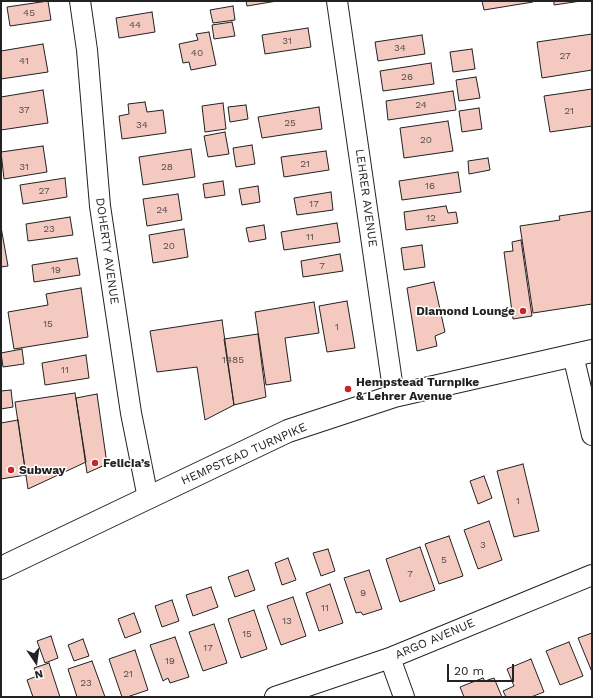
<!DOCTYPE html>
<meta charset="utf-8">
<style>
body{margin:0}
#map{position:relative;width:593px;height:698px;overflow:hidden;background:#fff;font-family:"Work Sans",sans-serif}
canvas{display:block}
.frame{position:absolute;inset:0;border:2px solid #222;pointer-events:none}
.north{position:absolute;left:16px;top:642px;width:40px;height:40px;-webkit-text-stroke:3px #fff;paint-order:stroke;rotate:167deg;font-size:11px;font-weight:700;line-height:16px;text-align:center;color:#222}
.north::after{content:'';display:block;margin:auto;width:14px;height:18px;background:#222;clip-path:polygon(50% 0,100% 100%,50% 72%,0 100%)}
.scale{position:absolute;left:447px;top:664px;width:67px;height:18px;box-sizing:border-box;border:2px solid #222;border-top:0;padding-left:5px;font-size:12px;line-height:14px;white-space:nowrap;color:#222;-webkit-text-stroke:3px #fff;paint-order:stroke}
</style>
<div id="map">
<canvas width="593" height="698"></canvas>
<div class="frame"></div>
<div class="north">N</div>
<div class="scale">20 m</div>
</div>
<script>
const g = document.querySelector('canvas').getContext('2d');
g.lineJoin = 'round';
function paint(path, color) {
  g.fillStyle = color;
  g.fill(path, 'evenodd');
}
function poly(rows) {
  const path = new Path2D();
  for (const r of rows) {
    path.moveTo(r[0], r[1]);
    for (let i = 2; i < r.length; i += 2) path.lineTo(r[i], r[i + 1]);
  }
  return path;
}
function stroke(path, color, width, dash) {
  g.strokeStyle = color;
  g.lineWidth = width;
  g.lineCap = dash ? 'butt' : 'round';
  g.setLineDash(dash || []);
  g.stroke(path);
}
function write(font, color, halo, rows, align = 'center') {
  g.font = font + ' "Work Sans",sans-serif';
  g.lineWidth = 3;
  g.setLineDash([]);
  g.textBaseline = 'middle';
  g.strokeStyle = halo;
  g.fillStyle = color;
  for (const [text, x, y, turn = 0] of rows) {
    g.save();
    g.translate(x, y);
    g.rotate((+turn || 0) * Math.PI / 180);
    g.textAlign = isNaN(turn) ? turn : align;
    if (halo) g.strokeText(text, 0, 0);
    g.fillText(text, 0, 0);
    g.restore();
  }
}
const building = poly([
 [48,1,51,20,10,26,7,7,48,1],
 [246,1,277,1,247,6,246,1],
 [482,1,533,1,533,2,484,10,482,1],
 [554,1,581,1,554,5,554,1],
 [233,6,235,20,213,23,210,10,233,6],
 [152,12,155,32,119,38,116,18,152,12],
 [232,22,235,36,214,39,212,25,232,22],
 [308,28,311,47,265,54,262,35,308,28],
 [209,32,216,65,191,70,189,62,183,63,179,44,198,40,196,34,209,32],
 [592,34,592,70,542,78,537,42,592,34],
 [422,35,425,54,378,61,375,42,422,35],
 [43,44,48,72,1,79,1,51,43,44],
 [472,49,475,69,453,72,450,52,472,49],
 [431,63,434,84,383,91,380,71,431,63],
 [476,77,480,98,459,101,456,80,476,77],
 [592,89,592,126,550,132,544,96,592,89],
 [43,90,48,123,1,130,1,97,43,90],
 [453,91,456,110,388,120,386,101,453,91],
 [145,102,147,112,163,110,166,133,122,139,119,116,129,114,128,104,145,102],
 [223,103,226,129,205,132,202,106,223,103],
 [246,105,248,119,230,122,228,107,246,105],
 [319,107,322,129,262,138,258,117,319,107],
 [479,108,482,129,462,132,459,111,479,108],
 [448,121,453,151,404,158,400,128,448,121],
 [225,132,229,154,208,157,204,136,225,132],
 [252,145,255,164,236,167,233,148,252,145],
 [43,146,47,172,4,179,1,152,43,146],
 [191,149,195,177,143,185,139,157,191,149],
 [326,151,329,170,284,177,281,157,326,151],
 [488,158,490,170,469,174,468,161,488,158],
 [458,172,461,192,402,200,399,181,458,172],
 [65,178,67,197,23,204,20,185,65,178],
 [223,181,225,195,205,198,203,184,223,181],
 [258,186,260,202,242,205,239,189,258,186],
 [331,192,333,210,297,215,294,198,331,192],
 [178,194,182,220,147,226,143,199,178,194],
 [446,206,448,213,456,212,458,223,406,230,404,212,446,206],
 [592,211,592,304,533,313,520,226,560,220,559,216,592,211],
 [70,217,73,235,28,241,26,224,70,217],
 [337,223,340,242,284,250,281,232,337,223],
 [264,225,266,239,249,242,246,228,264,225],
 [1,227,8,266,1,267,1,227],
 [184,229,188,257,153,263,149,235,184,229],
 [521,240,532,316,513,319,504,252,513,251,512,242,521,240],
 [422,245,425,267,404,270,401,248,422,245],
 [340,254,343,271,303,277,301,261,340,254],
 [77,258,80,275,34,282,32,265,77,258],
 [434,282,445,332,435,336,437,346,417,351,407,288,434,282],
 [81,288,88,337,14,349,8,312,48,305,46,294,81,288],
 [347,301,355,348,327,352,319,306,347,301],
 [314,302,319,333,285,338,291,381,266,385,255,312,314,302],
 [222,320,234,405,205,420,197,367,157,372,150,331,222,320],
 [258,334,266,397,234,405,224,339,258,334],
 [22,349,24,364,3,367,1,353,22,349],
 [86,355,89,378,45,385,42,363,86,355],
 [11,390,13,407,1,409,1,391,11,390],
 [75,393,86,462,28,489,15,402,75,393],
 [97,394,107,464,87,473,76,398,97,394],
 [18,420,26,475,1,479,1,423,18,420],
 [523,464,539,531,514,537,497,471,523,464],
 [484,476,492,498,478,504,470,481,484,476],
 [489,521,502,560,478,569,464,530,489,521],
 [449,536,463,576,439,584,425,544,449,536],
 [420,547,435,590,400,602,386,559,420,547],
 [328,549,335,571,321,576,313,553,328,549],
 [288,558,296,580,282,585,275,563,288,558],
 [248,570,255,590,235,597,228,577,248,570],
 [369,570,382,609,363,615,361,612,356,613,344,578,369,570],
 [330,584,343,623,319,631,306,593,330,584],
 [211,587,218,607,193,616,186,595,211,587],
 [293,597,306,636,281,645,267,606,293,597],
 [172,600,179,621,162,627,155,606,172,600],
 [254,610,267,649,241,658,228,619,254,610],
 [134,613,141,632,125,638,118,619,134,613],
 [214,624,227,663,203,671,189,632,214,624],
 [592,633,592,672,578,638,592,633],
 [51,636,58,658,45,663,37,641,51,636],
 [175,637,189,677,170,683,168,678,163,681,150,645,175,637],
 [83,639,89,656,74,661,68,645,83,639],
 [569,642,583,676,560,685,546,651,569,642],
 [135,650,148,690,127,697,122,697,109,659,135,650],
 [531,659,544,692,531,697,506,697,503,691,514,686,507,669,531,659],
 [92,661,105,697,77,697,68,669,92,661],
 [49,663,60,697,33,697,27,680,37,676,34,668,49,663],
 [483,678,485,681,494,678,502,697,464,697,460,687,483,678]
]);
paint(building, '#f3c9c0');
stroke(building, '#222', 1);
const minor = poly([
 [80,1,87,50,100,206,131,413,148,498],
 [337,1,394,396],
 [573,355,592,435],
 [390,658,404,697],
 [275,697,390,658,592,575]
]);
const primary = poly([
 [1,568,288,431,394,396,592,351]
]);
stroke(minor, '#222', 22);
stroke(primary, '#222', 24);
stroke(minor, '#fff', 20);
stroke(primary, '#fff', 22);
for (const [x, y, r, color] of [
 [523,311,4,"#c62828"],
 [348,389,4,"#c62828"],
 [95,463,4,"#c62828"],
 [11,470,4,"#c62828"]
]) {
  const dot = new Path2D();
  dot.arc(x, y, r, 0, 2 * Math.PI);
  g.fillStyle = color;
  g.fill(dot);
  stroke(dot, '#fff', 1.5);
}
write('10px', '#564c4a', null, [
 ["45",29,13],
 ["44",135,25],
 ["31",287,41],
 ["34",400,48],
 ["40",197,53],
 ["27",565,56],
 ["41",24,61],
 ["26",407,77],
 ["24",421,105],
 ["37",24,110],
 ["21",569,111],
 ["25",290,123],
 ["34",142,125],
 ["20",426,140],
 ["21",305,164],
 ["31",24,167],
 ["28",167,167],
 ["16",430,186],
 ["27",44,191],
 ["17",314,204],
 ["24",162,210],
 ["12",431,218],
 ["23",49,229],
 ["11",310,237],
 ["20",169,246],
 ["7",322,266],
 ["19",56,270],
 ["15",48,324],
 ["1",337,327],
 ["1485",233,360],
 ["11",65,370],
 ["1",518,501],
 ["3",483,545],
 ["5",444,560],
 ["7",410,574],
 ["9",363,593],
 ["11",325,608],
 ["13",287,621],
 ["15",247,634],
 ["17",208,648],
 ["19",170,661],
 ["21",128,674],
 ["23",86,683]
]);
write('12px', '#222', '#fff', [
 ["LEHRER AVENUE",366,198,82],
 ["DOHERTY AVENUE",107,251,82],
 ["HEMPSTEAD TURNPIKE",244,454,-24],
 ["ARGO AVENUE",435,639,-23]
]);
write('bold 12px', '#222', '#fff', [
 ["Diamond Lounge",515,311,"right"],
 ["Hempstead Turnpike",356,382],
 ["& Lehrer Avenue",356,396],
 ["Felicia’s",103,463],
 ["Subway",19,470]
], 'left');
</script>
